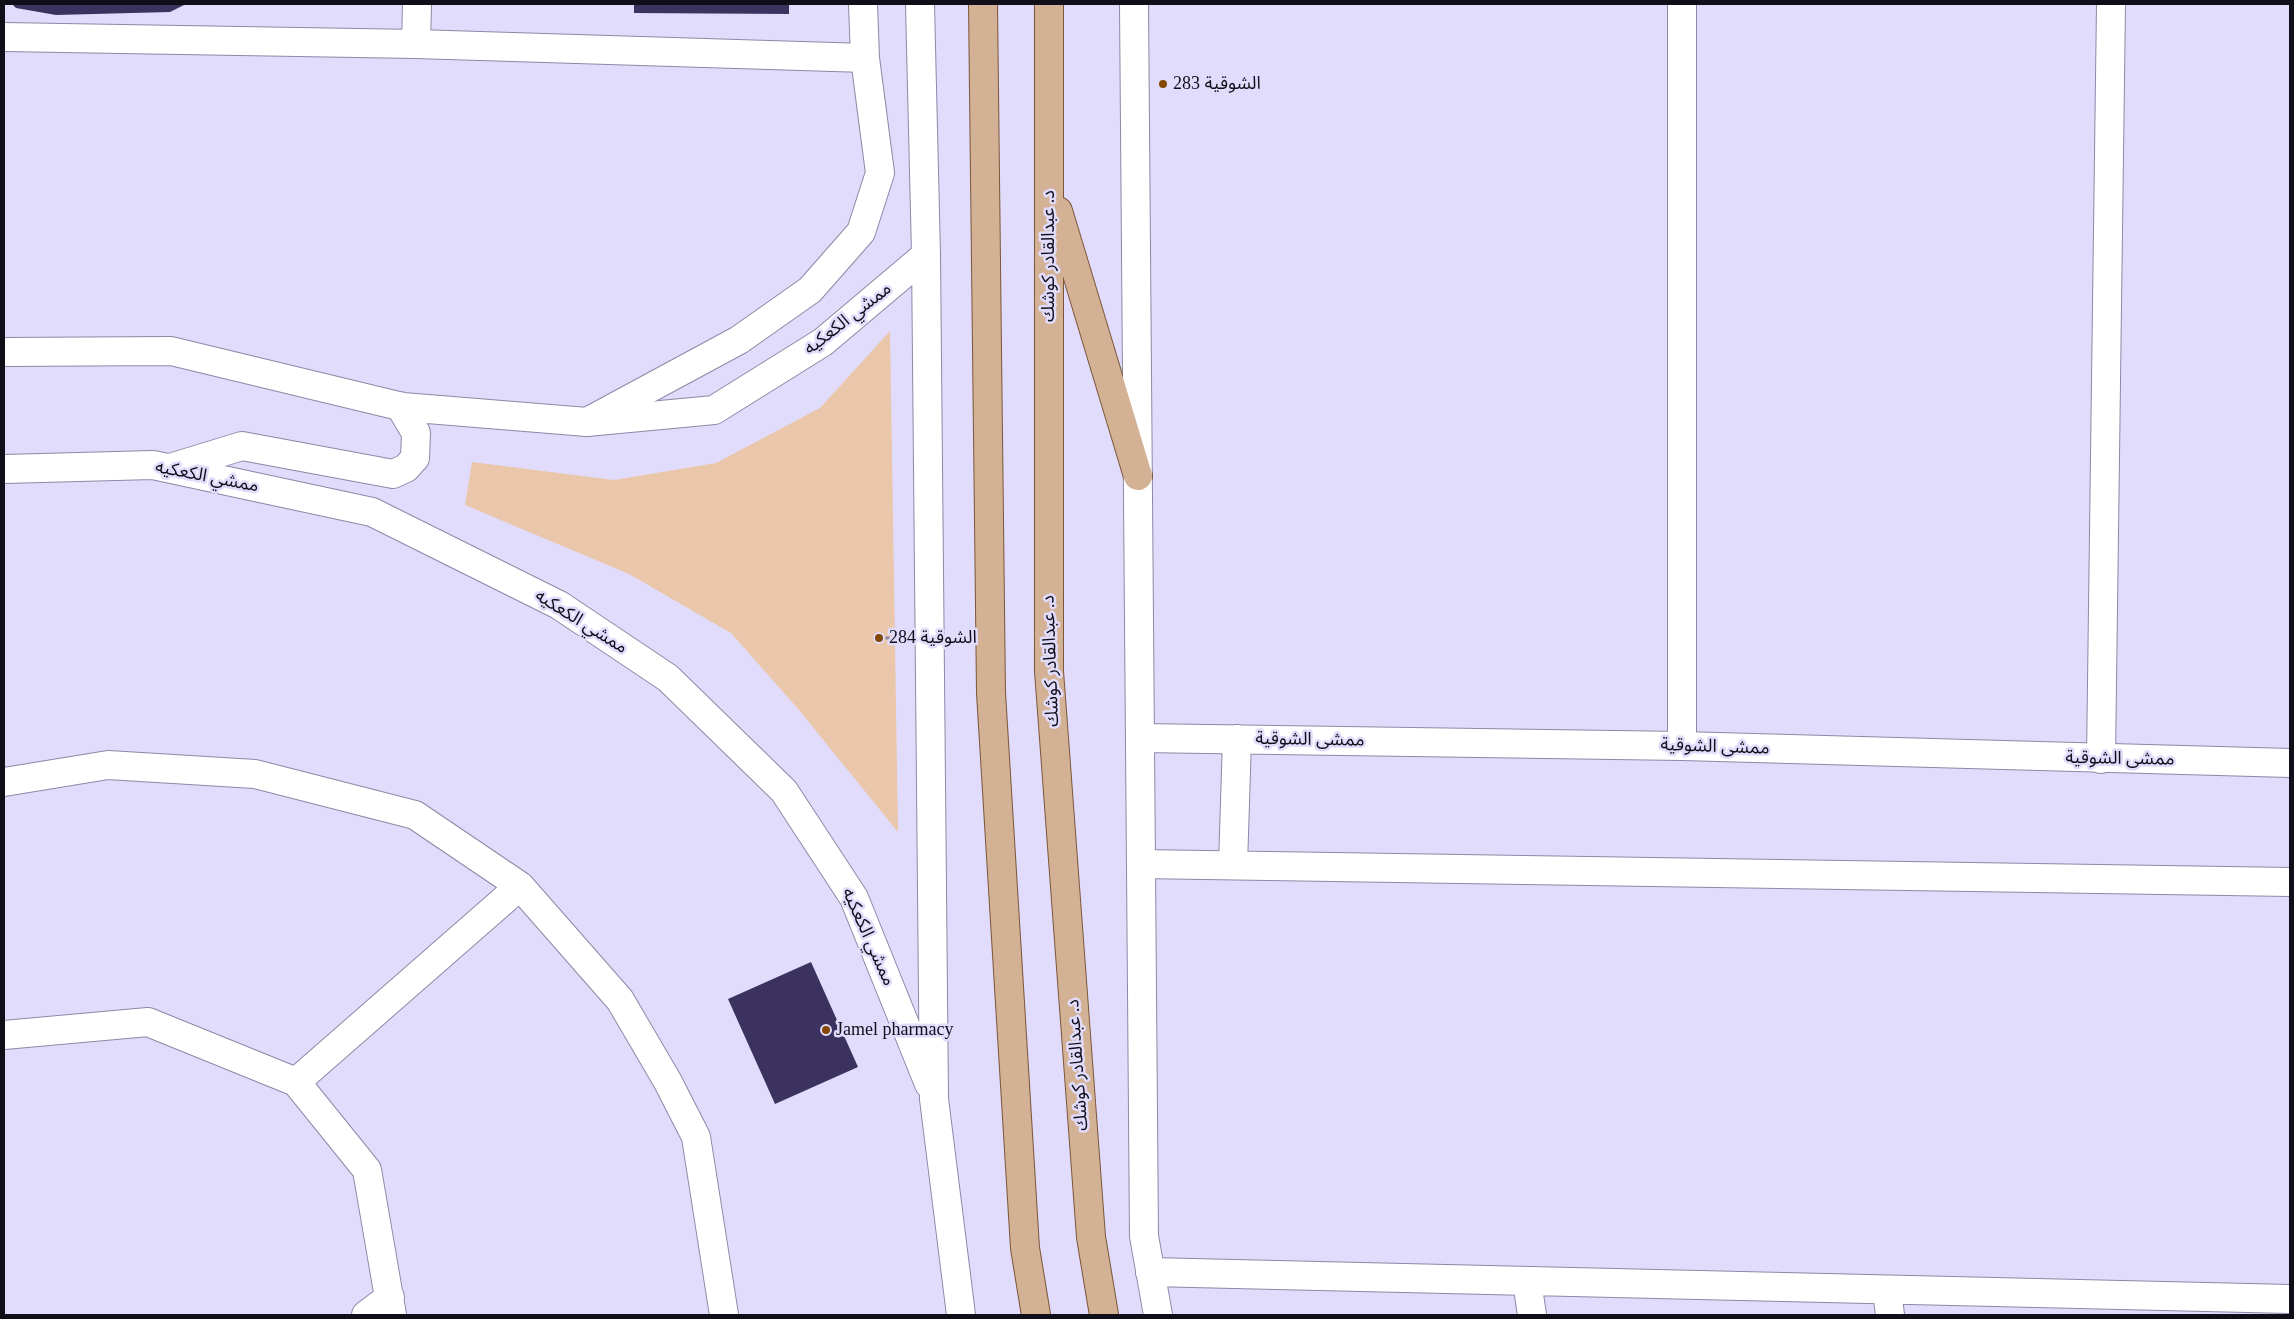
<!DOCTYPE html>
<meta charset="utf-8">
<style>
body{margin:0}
#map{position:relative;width:2294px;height:1319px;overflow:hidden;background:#e1dcfc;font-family:"Times New Roman",serif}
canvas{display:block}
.frame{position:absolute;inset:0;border:5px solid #100e19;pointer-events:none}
</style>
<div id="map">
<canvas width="2294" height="1319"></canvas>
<div class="frame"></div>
</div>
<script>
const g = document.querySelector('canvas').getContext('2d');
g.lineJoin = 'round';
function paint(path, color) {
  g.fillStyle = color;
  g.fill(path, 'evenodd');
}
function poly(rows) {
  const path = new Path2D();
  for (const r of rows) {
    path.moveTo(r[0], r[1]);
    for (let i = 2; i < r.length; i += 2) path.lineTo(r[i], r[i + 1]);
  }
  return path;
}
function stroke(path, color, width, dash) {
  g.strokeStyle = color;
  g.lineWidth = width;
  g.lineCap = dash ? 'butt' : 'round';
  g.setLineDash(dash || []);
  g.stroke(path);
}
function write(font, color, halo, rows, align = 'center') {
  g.font = font + ' "Times New Roman","Noto Sans Arabic",serif';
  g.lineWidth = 5;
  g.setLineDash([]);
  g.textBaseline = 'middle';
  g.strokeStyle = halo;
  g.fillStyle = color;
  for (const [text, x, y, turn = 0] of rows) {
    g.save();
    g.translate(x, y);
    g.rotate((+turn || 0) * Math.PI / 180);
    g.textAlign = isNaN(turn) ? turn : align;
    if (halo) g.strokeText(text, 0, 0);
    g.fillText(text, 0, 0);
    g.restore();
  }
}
paint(poly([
 [890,331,898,832,799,710,731,633,629,574,465,505,472,462,614,480,716,463,820,408]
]), '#eac6aa');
paint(poly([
 [12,4,186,4,170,12,56,15,16,8],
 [634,4,789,4,789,14,634,13],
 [811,962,858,1067,775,1104,728,999]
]), '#3c325f');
const street = poly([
 [863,4,865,58],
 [1682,4,1682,746],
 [4,37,416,44,865,58,880,173,861,232,810,290,739,340,587,422],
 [416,44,417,4],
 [2101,759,2111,4],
 [4,782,108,765,255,774,415,815,520,886,620,1000,668,1082,696,1137,724,1315],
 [4,1035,148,1022,296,1082,367,1170,392,1315],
 [296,1082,520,886],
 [1150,1272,2290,1299],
 [1527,1281,1532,1315],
 [1887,1290,1890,1315],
 [366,1315,390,1297]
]);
const secondary = poly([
 [920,4,926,255,934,1099,961,1315],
 [1134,4,1144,1236,1158,1315],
 [4,352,171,351,403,407,587,422,714,410,823,342,926,255],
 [170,468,242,446,393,474,406,468,415,458,416,433,400,406],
 [4,469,153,465,372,512,559,605,668,678,784,791,854,898,929,1084],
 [1140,738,1682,746,2290,763],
 [1141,864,2290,882],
 [1233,865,1237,739]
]);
const primary = poly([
 [983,4,991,693,1025,1248,1036,1315],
 [1049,4,1049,671,1091,1237,1104,1315],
 [1058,211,1138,476]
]);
stroke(street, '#8d88a5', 30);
stroke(secondary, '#8d88a5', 30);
stroke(primary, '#7b563a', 30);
stroke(poly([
 [879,638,897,638]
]), '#8e8aa2', 3, [4, 2.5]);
stroke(street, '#fff', 28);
stroke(secondary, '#fff', 28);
stroke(primary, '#d3b194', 28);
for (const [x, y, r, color] of [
 [1163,84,5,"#834801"],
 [879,638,5,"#834801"],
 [826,1030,5,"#834801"]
]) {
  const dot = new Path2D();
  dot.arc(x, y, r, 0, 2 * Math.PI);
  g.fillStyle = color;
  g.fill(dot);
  stroke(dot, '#e1dcfc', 2);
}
write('18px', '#100e19', '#e1dcfc', [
 ["الشوقية 283",1173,84],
 ["الشوقية 284",889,638],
 ["Jamel pharmacy",836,1030]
], 'left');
write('18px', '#100e19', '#e1dcfc', [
 ["د. عبدالقادر كوشك",1049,256,-90],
 ["ممشي الكعكيه",848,319,-38],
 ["ممشي الكعكيه",207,477,11],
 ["ممشي الكعكيه",581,622,32],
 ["د. عبدالقادر كوشك",1051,661,-92],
 ["ممشى الشوقية",1310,740,1],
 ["ممشى الشوقية",1715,747,2],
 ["ممشى الشوقية",2120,759,1],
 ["ممشي الكعكيه",868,937,66],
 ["د. عبدالقادر كوشك",1078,1065,-94]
]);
</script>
